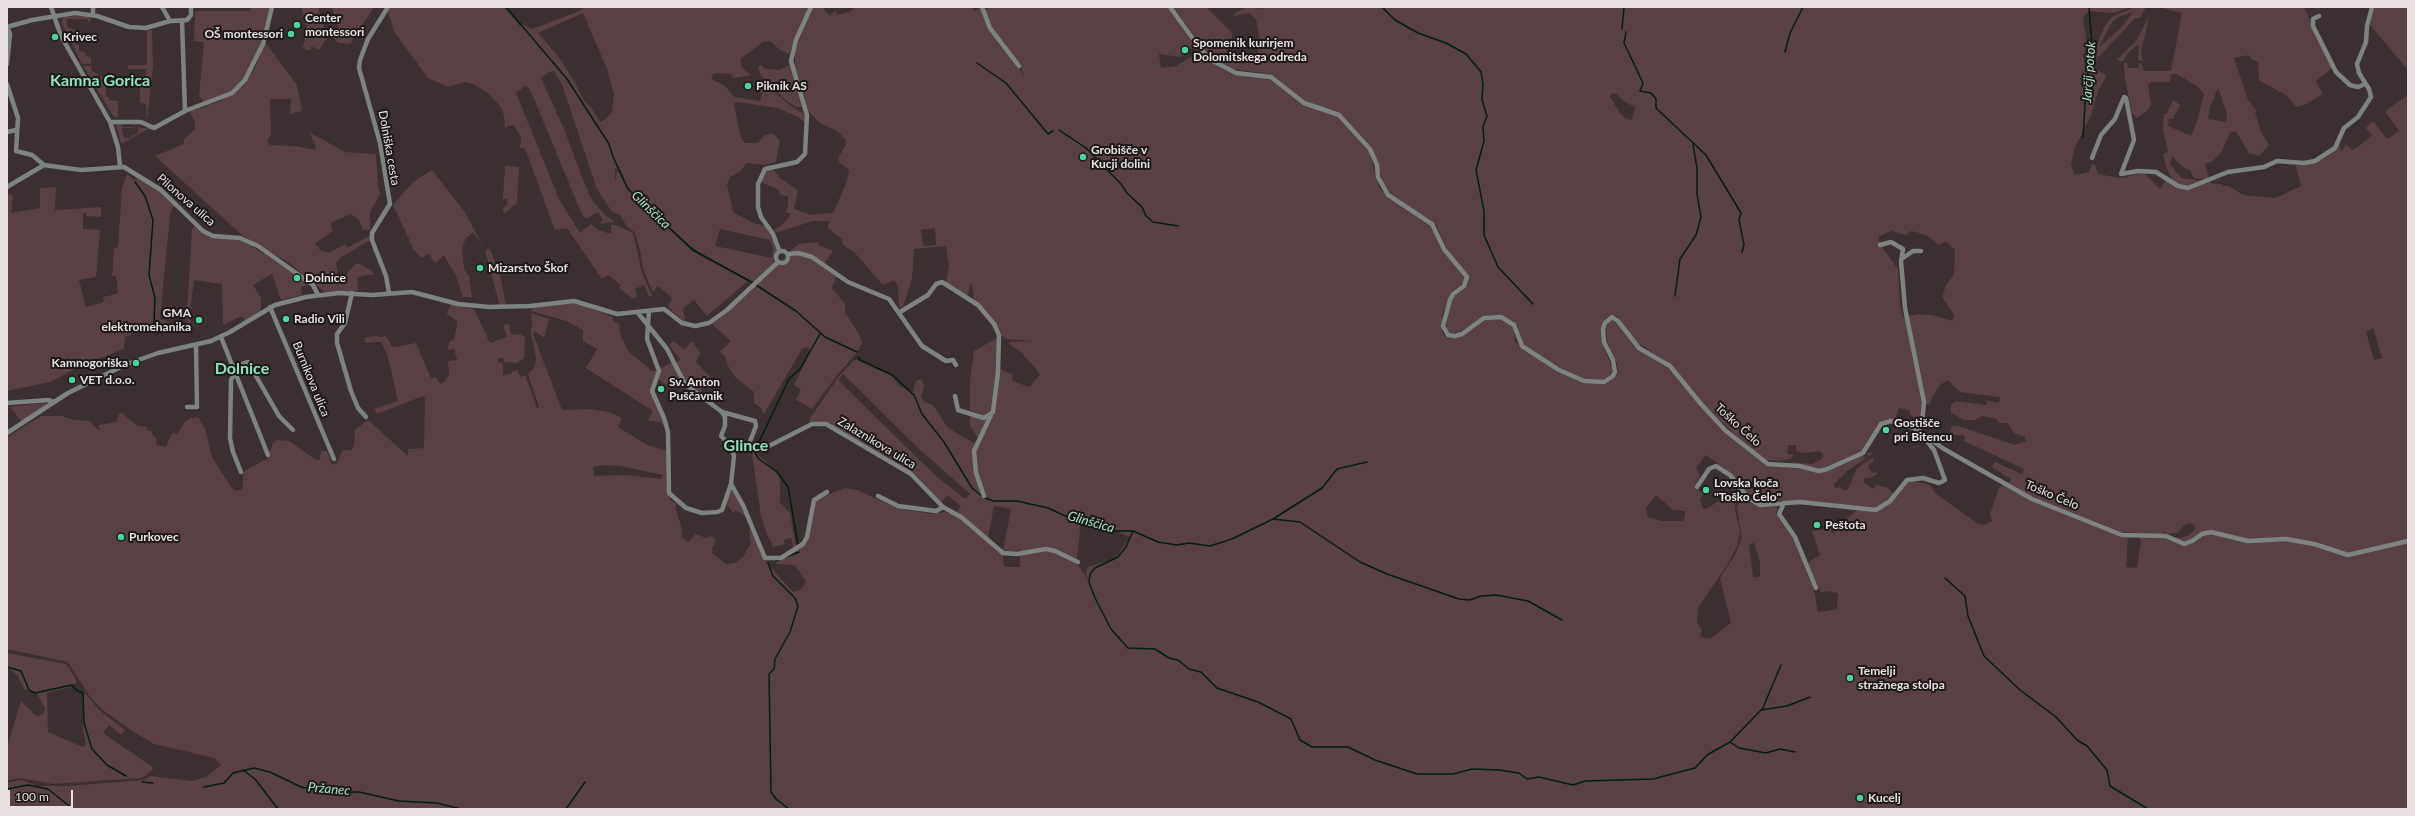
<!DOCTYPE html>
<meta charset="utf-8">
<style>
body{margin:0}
#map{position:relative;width:2415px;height:816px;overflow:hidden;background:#3b2f31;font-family:Lato,sans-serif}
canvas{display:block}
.frame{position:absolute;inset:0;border:8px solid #e7dfe0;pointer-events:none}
.scale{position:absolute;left:8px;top:790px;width:65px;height:18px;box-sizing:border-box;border:2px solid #e7dfe0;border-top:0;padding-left:5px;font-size:12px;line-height:14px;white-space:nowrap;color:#e7dfe0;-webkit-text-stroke:3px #1e1919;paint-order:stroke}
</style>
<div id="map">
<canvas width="2415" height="816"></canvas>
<div class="frame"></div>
<div class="scale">100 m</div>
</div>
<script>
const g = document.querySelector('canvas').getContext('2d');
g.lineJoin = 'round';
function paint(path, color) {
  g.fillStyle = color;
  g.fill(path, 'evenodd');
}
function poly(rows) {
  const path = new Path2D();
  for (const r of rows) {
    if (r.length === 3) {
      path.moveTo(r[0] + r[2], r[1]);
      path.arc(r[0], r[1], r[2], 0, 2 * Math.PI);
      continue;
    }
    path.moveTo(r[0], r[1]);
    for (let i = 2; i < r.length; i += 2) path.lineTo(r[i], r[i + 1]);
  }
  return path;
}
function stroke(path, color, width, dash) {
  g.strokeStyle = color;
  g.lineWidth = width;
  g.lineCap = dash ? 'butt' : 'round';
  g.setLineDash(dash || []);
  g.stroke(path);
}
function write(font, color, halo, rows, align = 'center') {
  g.font = font + ' Lato,sans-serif';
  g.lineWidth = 4;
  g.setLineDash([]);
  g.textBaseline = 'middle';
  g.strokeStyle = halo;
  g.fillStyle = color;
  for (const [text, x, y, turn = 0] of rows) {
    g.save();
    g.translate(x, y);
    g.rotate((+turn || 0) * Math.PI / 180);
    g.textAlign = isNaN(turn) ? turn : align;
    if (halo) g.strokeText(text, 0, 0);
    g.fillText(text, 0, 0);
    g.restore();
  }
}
paint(poly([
 [250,7,270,7,260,45,250,69,242,81,229,92,204,102,199,96,204,42,194,41,195,11,250,11],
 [301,7,318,7,327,38,319,50,311,46,310,51,303,48,307,27],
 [332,7,374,7,350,44,338,43,332,36,328,38,338,27],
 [390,7,504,7,520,26,522,24,532,29,582,10,582,7,809,7,789,54,780,50,770,41,763,42,740,59,742,68,751,75,734,78,731,74,717,73,713,74,711,79,725,86,734,97,760,101,762,93,758,92,759,81,763,82,787,103,805,115,805,123,798,117,778,108,737,102,734,104,740,135,744,143,758,143,765,135,769,134,774,134,780,141,776,162,765,165,746,163,741,171,730,177,727,184,733,212,753,223,765,226,772,237,777,250,773,263,754,282,706,257,689,245,638,198,626,185,620,169,615,169,615,182,617,171,618,171,628,190,692,251,748,281,707,316,694,300,683,308,685,322,668,307,672,298,658,286,653,292,643,269,640,249,634,232,626,225,620,215,612,212,597,189,563,87,554,71,549,72,541,78,564,129,584,182,592,200,605,215,615,222,599,224,603,220,598,212,587,218,583,217,534,99,529,88,525,86,516,93,559,199,580,233,591,224,598,230,611,234,611,225,616,225,633,233,642,273,652,296,649,296,644,285,635,289,637,297,632,298,619,288,621,285,608,275,602,279,567,228,555,230,527,154,524,148,520,148,521,137,514,125,508,126,505,129,504,115,500,106,488,93,473,84,464,82,448,87,428,78,395,33,388,12],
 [583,13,607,69,614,94,612,112,606,119,600,122,591,107,584,101,576,84,558,56,538,33],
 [720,229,770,240,773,248,772,258,715,246],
 [813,7,822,7,830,16,835,11,838,15,851,11,854,7,972,7,974,11,981,8,992,32,1007,49,1025,78,1020,65,990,26,982,7,986,10,990,7,1168,7,1194,44,1191,49,1188,46,1182,50,1185,54,1180,57,1159,54,1161,68,1176,66,1199,52,1206,59,1226,71,1235,74,1262,76,1272,80,1304,105,1340,117,1357,136,1369,151,1379,187,1389,199,1431,226,1440,246,1465,279,1464,282,1451,292,1442,316,1442,333,1446,337,1459,338,1486,319,1500,319,1514,327,1515,342,1559,373,1583,382,1604,384,1617,375,1618,366,1607,341,1606,329,1610,320,1614,320,1637,349,1670,369,1724,432,1766,465,1824,472,1863,456,1864,458,1868,457,1867,453,1873,452,1872,454,1847,471,1834,484,1835,488,1840,487,1844,491,1848,489,1857,468,1874,457,1874,460,1868,466,1872,473,1876,472,1877,474,1870,478,1865,478,1863,482,1873,489,1877,485,1888,488,1894,494,1875,509,1799,501,1768,505,1761,504,1747,495,1731,473,1706,455,1703,458,1701,463,1696,466,1700,477,1695,485,1697,489,1704,493,1700,499,1702,506,1704,509,1708,508,1732,492,1737,498,1735,509,1740,532,1737,546,1729,562,1698,608,1697,621,1702,631,1700,636,1706,639,1711,638,1731,623,1720,578,1736,553,1742,538,1737,508,1740,500,1760,506,1778,505,1776,514,1796,540,1812,579,1818,612,1837,609,1838,593,1827,591,1821,593,1810,568,1808,562,1820,555,1812,531,1831,528,1831,532,1834,534,1836,526,1858,510,1876,512,1883,508,1892,502,1906,482,1914,481,1930,485,1935,493,1978,524,1985,525,1992,521,1990,514,1999,488,2003,484,2035,502,2117,535,2128,537,2126,567,2137,568,2141,540,2137,536,2165,537,2180,545,2181,543,2174,537,2181,538,2189,535,2194,530,2195,526,2191,523,2186,524,2177,533,2166,534,2163,531,2163,534,2160,534,2117,532,2066,510,2039,501,2008,485,2011,479,1992,467,1995,462,2022,474,2024,469,1964,441,1965,437,1963,435,1952,435,1950,430,1953,426,1958,426,2015,445,2026,441,2025,437,2014,433,2008,423,2000,423,1995,418,1982,416,1975,420,1964,420,1951,413,1951,404,1956,401,1986,405,1987,402,1984,400,1999,403,2000,397,1960,392,1948,380,1940,385,1932,397,1930,404,1925,404,1924,388,1921,379,1919,379,1923,402,1921,419,1911,416,1909,410,1899,408,1895,419,1881,421,1862,451,1828,466,1815,469,1788,462,1812,464,1822,459,1823,455,1820,451,1804,453,1796,451,1796,445,1788,445,1787,454,1794,455,1792,458,1780,461,1764,460,1752,451,1701,402,1672,365,1638,343,1617,316,1611,315,1606,318,1601,328,1602,343,1612,367,1612,373,1603,380,1585,379,1571,374,1527,347,1520,340,1518,326,1501,315,1485,315,1464,330,1451,334,1446,331,1447,317,1454,296,1466,287,1470,278,1447,249,1436,225,1430,219,1399,201,1385,187,1372,147,1343,116,1309,104,1297,97,1274,76,1263,73,1231,69,1210,57,1173,7,1206,7,1232,33,1232,40,1224,43,1228,57,1234,61,1253,56,1253,61,1259,60,1257,54,1260,43,1256,19,1249,13,1233,16,1235,13,1247,7,1261,9,1260,7,2130,7,2114,13,2089,11,2083,18,2086,37,2084,66,2086,64,2091,66,2106,75,2105,79,2098,91,2091,115,2075,147,2071,165,2075,175,2089,172,2092,164,2095,165,2098,174,2114,177,2121,178,2144,173,2160,189,2166,180,2170,180,2186,189,2210,181,2212,184,2222,184,2223,186,2229,186,2243,195,2251,196,2275,198,2301,186,2296,167,2297,165,2315,163,2331,154,2338,147,2339,141,2341,152,2346,144,2352,150,2358,147,2372,135,2366,128,2373,121,2387,139,2399,131,2385,111,2408,95,2408,809,7,809,7,783,9,782,22,780,37,786,67,786,144,780,150,776,192,781,206,777,221,765,214,758,154,744,132,731,103,710,90,697,68,662,7,649,7,437,41,416,63,416,74,420,90,421,98,430,100,429,98,425,117,422,119,414,122,413,136,425,147,427,147,430,151,431,153,436,156,437,157,445,166,447,172,433,177,434,185,422,191,418,198,417,205,428,212,457,231,487,237,491,242,489,243,486,243,472,268,458,273,443,277,440,289,441,316,460,320,460,321,451,327,451,331,463,334,465,337,463,343,450,352,450,355,440,354,430,368,420,408,456,408,449,424,448,425,398,423,396,377,414,374,409,398,401,388,357,381,342,366,343,364,338,377,335,379,337,386,336,392,346,396,347,416,343,431,378,436,377,440,384,444,382,449,375,448,361,457,360,454,349,447,350,450,341,454,340,457,324,457,321,447,314,450,304,474,309,490,343,507,337,503,325,509,324,511,335,521,334,525,338,524,358,517,363,504,362,503,358,498,358,498,362,503,363,503,375,511,374,512,372,517,370,520,377,525,375,537,408,539,407,528,374,535,367,536,358,531,334,532,323,531,313,549,319,544,338,535,331,533,334,562,410,592,409,609,412,622,418,618,427,647,445,667,451,667,490,670,500,677,504,675,507,682,529,681,537,688,542,696,534,706,538,711,536,716,540,712,548,713,554,726,564,735,563,743,557,751,543,749,533,750,528,765,561,793,592,800,590,806,582,798,569,794,565,777,564,775,561,799,550,807,542,814,504,819,498,845,488,857,490,897,508,932,514,944,512,954,514,971,529,1003,550,1011,509,994,506,988,538,973,529,957,512,961,506,947,495,941,503,919,478,898,463,828,423,810,422,809,420,839,376,854,360,857,360,891,375,900,386,908,391,913,391,916,381,921,379,924,386,921,397,924,402,933,405,948,428,974,443,978,438,970,426,970,418,972,416,990,421,996,405,999,369,1012,374,1013,381,1029,387,1040,375,1037,370,1021,352,1009,344,1009,342,1033,341,1007,339,1002,336,999,328,974,300,972,284,970,284,968,295,965,295,946,283,949,266,946,246,914,249,912,279,903,307,899,307,898,287,894,280,883,285,855,253,843,245,842,239,828,228,829,221,813,221,775,233,774,230,783,224,791,214,785,212,788,208,788,197,781,195,778,189,760,182,768,169,774,167,772,168,781,179,798,190,794,209,811,215,833,213,846,184,849,170,840,163,838,159,846,144,845,139,837,131,820,123,809,112,795,67,795,50],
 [1615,93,1625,102,1635,107,1632,120,1626,119,1620,113,1610,97,1611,94],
 [935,228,936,245,923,246,921,230],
 [1891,231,1906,235,1911,231,1916,232,1928,236,1939,245,1946,241,1955,250,1954,275,1946,285,1942,297,1954,315,1953,321,1932,315,1918,314,1903,317,1900,304,1898,269,1883,249,1878,237],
 [2373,328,2382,358,2374,360,2366,332],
 [843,374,917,447,970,494,965,499,937,477,838,380],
 [603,465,620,466,663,475,661,479,625,475,594,476,593,467],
 [1656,495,1673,510,1685,511,1685,517,1683,521,1661,521,1648,517,1646,508],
 [1089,520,1130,537,1118,555,1111,560,1088,567,1086,572,1088,581,1079,566,1067,556,1077,558,1081,521],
 [1754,543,1760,561,1760,576,1757,577,1753,577,1749,544],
 [1020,549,1020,567,1006,567,1003,564,1003,550,1015,552],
 [2135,7,2146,7,2140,18,2135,18,2096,60,2098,42,2104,27,2112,17],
 [2133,12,2121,28,2099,47,2112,22,2118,17],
 [2158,7,2304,7,2332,68,2316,81,2323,94,2306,104,2296,107,2287,96,2259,80,2258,62,2251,59,2249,55,2234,58,2248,100,2257,111,2255,112,2261,132,2269,145,2259,156,2249,153,2236,131,2230,132,2222,151,2213,161,2205,164,2209,179,2204,179,2194,178,2190,170,2184,168,2172,156,2170,164,2181,178,2203,181,2185,187,2173,181,2166,167,2163,154,2168,152,2163,130,2164,114,2167,114,2173,100,2180,105,2173,119,2169,119,2168,126,2191,136,2197,122,2204,94,2198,87,2177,74,2171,74,2170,82,2151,82,2148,85,2151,104,2148,110,2137,118,2132,113,2125,79,2124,63,2127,63,2128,68,2138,68,2139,63,2142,64,2144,71,2171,71,2182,13],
 [2218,88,2227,113,2226,122,2208,119,2210,107],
 [2374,7,2408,7,2408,70,2370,25],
 [81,16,90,17,91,20,88,23,88,19,67,19,67,27,75,30,75,44,79,45,79,51,85,52,86,56,91,57,91,64,82,64,61,22,64,17],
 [2149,16,2141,53,2143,61,2138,60,2139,46,2137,45,2128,53,2122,62,2117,60,2137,40],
 [152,30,153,65,147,121,146,104,140,103,140,84,146,84,146,69,128,69,128,65,147,65,147,31],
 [265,42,297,85,302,111,290,114,291,99,270,99,271,135,267,141,270,145,295,146,316,150,315,144,309,132,345,152,376,154,378,185,380,194,370,212,370,230,363,230,359,220,351,214,330,223,333,231,315,243,320,250,329,253,345,244,347,248,369,236,370,240,340,258,336,263,338,277,346,275,355,264,360,264,372,271,374,274,357,277,358,291,325,292,288,262,243,236,155,156,184,144,184,139,195,129,195,122,190,112,220,101,243,86,256,66],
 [761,65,765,69,780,70,790,65,803,107,796,107,783,98,760,74,758,67],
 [83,66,91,66,92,71,98,74,98,77,106,77,106,97,109,97,109,100,118,101,118,118,122,118,114,117],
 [122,123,122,127,133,127,135,125,133,131,133,128,122,128,124,138,131,138,132,135,137,134,139,123,139,127,147,129,148,126,150,128,147,130,123,143,121,143,116,125],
 [505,166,519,167,517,203,504,214,503,208,507,205,507,199,503,199],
 [432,170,464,211,484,248,473,232,466,238,462,248,464,269,469,276,472,297,463,297,456,276,444,255,435,263,429,254,421,258,414,250,393,205,413,182],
 [127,174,134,180,138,177,161,192,181,212,173,206,170,215,160,319,186,327,192,229,195,226,209,237,238,240,249,244,310,284,301,287,302,295,281,300,272,274,253,285,261,298,261,311,246,321,241,316,223,325,222,284,194,280,190,312,191,331,169,327,156,321,154,324,135,326,131,329,131,335,125,337,124,349,85,364,50,382,7,391,7,194,13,195,11,213,40,208,40,188,56,187,55,210,101,207,101,217,86,216,86,213,83,213,83,229,100,230,96,277,79,280,86,307,104,302,103,297,117,294,118,291,116,276,112,276,114,249,118,246,122,188],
 [817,242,820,246,833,251,824,264,814,257,789,252,799,244],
 [490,249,501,279,506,307,500,307,485,250],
 [796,254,812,259,837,276,832,288,845,304,845,312,860,336,862,343,857,353,838,374,812,409,796,400,801,389,794,385,811,350,807,347,802,349,764,414,761,408,754,403,754,392,735,377,728,366,725,356,720,352,731,341,711,323,749,293,778,263,786,263,790,255],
 [553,304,573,304,584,306,613,317,613,321,619,324,621,337,629,352,652,371,658,370,652,388,665,426,660,422,648,420,653,411,586,368,597,349,583,341,583,330,566,321,531,311,533,308],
 [997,338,997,378,992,412,984,416,970,410,970,380,974,351],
 [674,341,684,350,692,341,700,353,696,362,711,378,710,386,702,388,701,395,686,383,680,372,676,362,681,360,669,345],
 [672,362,681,380,670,388,658,379,661,368],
 [44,403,47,404,23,423,10,407],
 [753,450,780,475,780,502,790,513,796,548,794,549,791,538,784,540,785,544,773,547,766,532,761,516,752,454],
 [732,489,736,494,747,518,741,513,735,511,733,513,726,503],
 [7,653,66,664,73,674,77,682,70,687,47,693,48,732,83,747,86,745,83,729,83,691,99,710,125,730,121,735,109,725,103,733,154,768,145,776,140,778,53,784,20,778,7,781,7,747,21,701,37,717,44,713,45,708,37,694,24,689,18,676,7,667]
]), '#594044');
stroke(poly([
 [506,7,567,79,609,144,613,157,628,189,693,250,753,283],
 [1382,7,1395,20,1418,33,1446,43,1466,54,1481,72,1483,84,1482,100,1487,116,1483,127,1484,141,1476,170,1484,211,1484,235,1498,267,1533,304],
 [1622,29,1624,7],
 [1626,32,1624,43,1643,83,1640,91,1651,93,1656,99,1656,108,1706,155,1741,213,1739,220,1744,245,1742,252],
 [1785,52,1790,33,1803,7],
 [977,63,1006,83,1048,134,1053,131],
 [1059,130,1086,148,1121,184,1127,193,1142,207,1146,216,1153,222,1178,226],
 [2083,138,2086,87,2092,45,2089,7],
 [135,182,145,196,153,220,149,275,155,298,154,323],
 [756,285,796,311,825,337,857,352],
 [1675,296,1680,259,1696,235,1701,217,1697,194,1697,168,1693,145],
 [858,357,860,360,892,375,914,395,922,414,944,442,972,488,982,496],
 [756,448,789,379,800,369,820,334],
 [755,453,759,459,777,472,788,487,798,545],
 [985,498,994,501,1017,501,1048,508,1072,519,1086,519,1111,531,1133,531,1158,542,1177,545,1189,543,1210,546,1232,539,1273,519,1322,488,1337,469,1367,462],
 [1273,519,1300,522,1360,562,1387,574,1459,599,1470,600,1481,596,1496,595,1528,601,1562,620],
 [1133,531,1126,547,1118,557,1095,568,1090,574,1089,582,1095,598,1111,629,1128,648,1155,649,1169,658,1178,660,1189,669,1201,672,1217,688,1258,702,1291,719,1300,740,1312,747,1348,747,1375,760,1417,774,1453,774,1472,769,1499,770,1519,773,1527,779,1539,777,1573,785,1585,781,1653,779,1695,768,1707,755,1730,742,1739,748,1766,753,1780,749,1795,752],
 [776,561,799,552],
 [768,563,773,576,795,598,798,606,790,632,775,659,774,669,769,674,771,792,776,799,789,809],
 [1945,578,1965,596,1968,616,1984,656,2020,690,2056,717,2077,740,2087,746,2107,770,2110,786,2148,809],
 [7,667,21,671,29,690,35,693,72,685,76,690,83,693,84,723,92,749,107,765,126,776],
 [1762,710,1781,665],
 [1730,742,1761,710,1787,706,1810,697],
 [243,770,255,779,278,809],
 [142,782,153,783],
 [204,787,224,783,233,773,254,768,270,772,301,787,326,792,359,792,399,801,437,803,461,809],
 [7,789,28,785,48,789,73,809],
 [566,809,585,782]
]), '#001e11', 1.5);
stroke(poly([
 [51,7,61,36,110,122,118,147,120,166],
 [93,7,93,15],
 [162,7,170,21],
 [388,7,368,39,360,60,359,68,380,143,390,204,372,233,372,240,386,276,389,293],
 [982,7,990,28,1019,66],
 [1170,7,1199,47,1211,60,1236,73,1271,77,1304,103,1339,115,1370,149,1377,165,1378,177,1388,195,1432,224,1444,249,1467,277,1464,286,1453,294,1450,300,1443,326,1448,335,1455,336,1462,334,1484,318,1501,317,1514,325,1522,346,1559,370,1584,381,1604,382,1613,376,1615,372,1613,360,1604,342,1603,329,1605,323,1612,317,1618,321,1639,348,1670,366,1701,404,1726,431,1768,464,1799,466,1819,471,1827,469,1863,453,1881,424,1891,421,1914,428,1944,449,2032,499,2122,535,2166,536,2184,544,2192,541,2202,534,2211,532,2248,541,2286,539,2314,544,2348,555,2408,541],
 [2319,16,2313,19,2313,26,2336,72,2350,85,2358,87,2365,84],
 [7,27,32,20,75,13,97,16,129,27,146,28,170,21,187,20,191,15,191,7],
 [7,27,10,34,7,64],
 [7,84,18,118,16,151,32,155,44,165],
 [185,111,232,93,245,80,263,44,272,7],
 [110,122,141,122,154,128,185,111,182,21],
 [7,132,16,130],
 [2092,158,2101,135,2115,119,2124,97,2126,98,2134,140,2121,174,2138,171,2156,172,2178,186,2188,188,2228,172,2264,167,2277,161,2304,163,2315,161,2335,148,2344,128,2358,117,2371,97,2369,89,2359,73,2357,64,2366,42,2367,26,2372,7],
 [7,187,44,165,81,170,124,167,161,190,203,231,213,236,240,238,258,246,313,285,318,295],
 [1880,245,1891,242,1903,249,1901,261,1905,308,1924,402,1922,423,1918,432],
 [779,250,773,234,761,217,758,207,758,184,765,169,797,162,805,154,807,115,791,61,796,40,811,7],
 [782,257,6],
 [788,254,798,253,812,257,848,282,889,299,922,346,946,361,953,360,956,365],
 [1903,258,1913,251,1921,251],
 [352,293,345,323,337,334,337,343,351,391,358,408,366,417],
 [270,307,334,459],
 [649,311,647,339,659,371,652,391,664,418,668,432,669,493,686,508,702,513,717,512,722,510,731,484],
 [900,312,928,295,936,284,942,282,978,305,994,324,999,335,998,372,993,412,984,418,958,410,955,396],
 [638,313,667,349,685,384,722,412,725,417,725,426,721,436,730,445,734,456,731,484,743,505,765,558,781,558,803,544,807,537,814,500,827,492],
 [221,337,268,455],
 [233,367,248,362,279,416,293,430],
 [235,373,231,380,230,438,233,452,241,472],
 [7,403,49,400,54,402],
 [187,407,197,407,196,345],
 [722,412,755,421,756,426,749,444,751,447,756,450,763,449,812,424,826,424,911,474,943,507,961,517,1003,553,1017,554,1046,549,1055,551,1078,562],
 [7,433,68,393,127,364,158,353,211,341,230,332,275,305,306,297,339,293,372,295,412,292,458,304,489,307,530,306,574,301,617,314,664,309,682,323,695,326,709,323,727,310,778,262],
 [1697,487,1709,469,1716,466,1730,475,1748,498,1760,505,1800,502,1876,510,1890,501,1907,480,1923,478,1939,483,1945,480,1934,450,1926,440],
 [878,496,898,506,936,511,943,507],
 [984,496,976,473,974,451,991,415],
 [1784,503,1779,514,1795,537,1816,588]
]), '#7d8380', 4.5);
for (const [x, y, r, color] of [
 [297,25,4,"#47d49e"],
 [291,34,4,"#47d49e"],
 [55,37,4,"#47d49e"],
 [1185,50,4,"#47d49e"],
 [748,86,4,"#47d49e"],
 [1083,157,4,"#47d49e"],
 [480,268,4,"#47d49e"],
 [297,278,4,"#47d49e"],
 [286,319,4,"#47d49e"],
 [199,320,4,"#47d49e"],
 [136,363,4,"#47d49e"],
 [72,380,4,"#47d49e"],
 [661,389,4,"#47d49e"],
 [1886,430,4,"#47d49e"],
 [1706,490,4,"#47d49e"],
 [1817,525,4,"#47d49e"],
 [121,537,4,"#47d49e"],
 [1850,678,4,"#47d49e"],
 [1860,798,4,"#47d49e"]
]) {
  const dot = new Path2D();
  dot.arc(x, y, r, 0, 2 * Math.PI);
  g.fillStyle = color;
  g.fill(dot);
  stroke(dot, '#1e1919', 1.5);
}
write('bold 12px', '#e7dfe0', '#1e1919', [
 ["Center",305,18],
 ["montessori",305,32],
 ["OŠ montessori",283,34,"right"],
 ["Krivec",63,37],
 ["Spomenik kurirjem",1193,43],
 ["Dolomitskega odreda",1193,57],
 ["Piknik AS",756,86],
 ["Grobišče v",1091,150],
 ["Kucji dolini",1091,164],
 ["Mizarstvo Škof",488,268],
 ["Dolnice",305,278],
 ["GMA",191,313,"right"],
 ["elektromehanika",191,327,"right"],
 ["Radio Vili",294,319],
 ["Kamnogoriška",128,363,"right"],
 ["VET d.o.o.",80,380],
 ["Sv. Anton",669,382],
 ["Puščavnik",669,396],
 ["Gostišče",1894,423],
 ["pri Bitencu",1894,437],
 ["Lovska koča",1714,483],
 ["\"Toško Čelo\"",1714,497],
 ["Peštota",1825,525],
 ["Purkovec",129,537],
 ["Temelji",1858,671],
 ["stražnega stolpa",1858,685],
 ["Kucelj",1868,798]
], 'left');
write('12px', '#e7dfe0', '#1e1919', [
 ["Dolniška cesta",389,148,80],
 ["Pilonova ulica",186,200,41],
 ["Burnikova ulica",311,379,68],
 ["Toško Čelo",1738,425,42],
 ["Zalaznikova ulica",877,443,31],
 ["Toško Čelo",2052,495,23]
]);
write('italic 13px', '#a3e2c4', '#1e1919', [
 ["Jarčji potok",2089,72,-86],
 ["Glinščica",651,210,44],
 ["Glinščica",1091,522,16],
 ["Pržanec",329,789,5]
]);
write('bold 16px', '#8ee4bc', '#1e1919', [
 ["Kamna Gorica",100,81],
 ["Dolnice",242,369],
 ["Glince",746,446]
]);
</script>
